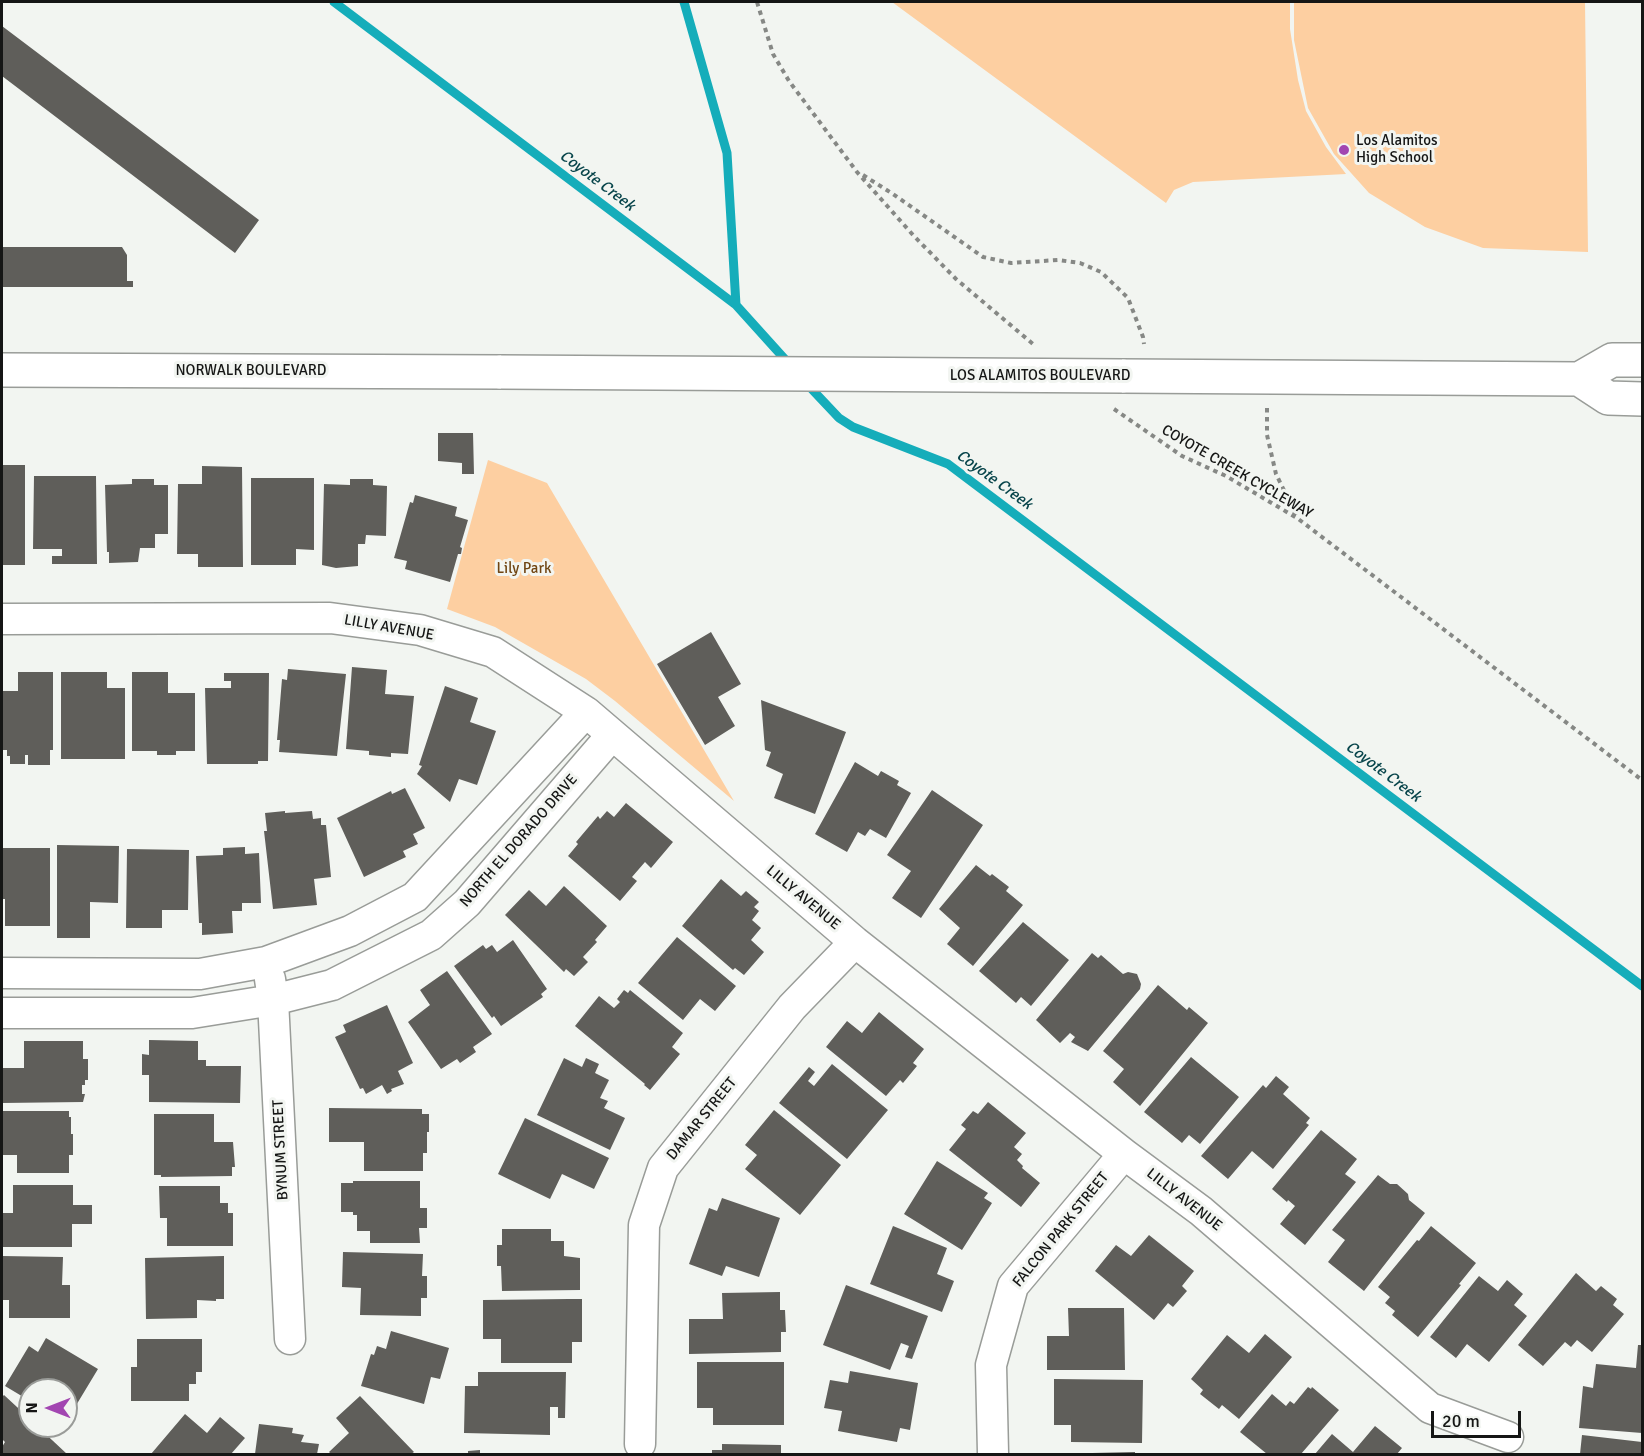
<!DOCTYPE html>
<style>
body{margin:0}
#map{position:relative;width:1644px;height:1456px;overflow:hidden;background:#f2f5f1;font-family:Signika,sans-serif}
canvas{display:block}
.frame{position:absolute;inset:0;border:3px solid #151615;pointer-events:none}
.north{position:absolute;left:18px;top:1378px;width:60px;height:60px;box-sizing:border-box;background:#f2f5f1;border:2px solid #9a9c99;border-radius:50%;rotate:270deg;font-size:16px;font-weight:700;line-height:24px;text-align:center;color:#151615}
.north::after{content:'';display:block;margin:auto;width:21px;height:27px;background:#a246b1;clip-path:polygon(50% 0,100% 100%,50% 72%,0 100%)}
.scale{position:absolute;left:1431px;top:1411px;width:90px;height:27px;box-sizing:border-box;border:3px solid #151615;border-top:0;padding-left:8px;font-size:18px;line-height:21px;white-space:nowrap;color:#151615;-webkit-text-stroke:4px #f2f5f1;paint-order:stroke}
</style>
<div id="map">
<canvas width="1644" height="1456"></canvas>
<div class="frame"></div>
<div class="north">N</div>
<div class="scale">20 m</div>
</div>
<script>
const g = document.querySelector('canvas').getContext('2d');
g.lineJoin = 'round';
function paint(path, color) {
  g.fillStyle = color;
  g.fill(path, 'evenodd');
}
function poly(rows) {
  const path = new Path2D();
  for (const r of rows) {
    path.moveTo(r[0], r[1]);
    for (let i = 2; i < r.length; i += 2) path.lineTo(r[i], r[i + 1]);
  }
  return path;
}
function stroke(path, color, width, dash) {
  g.strokeStyle = color;
  g.lineWidth = width;
  g.lineCap = dash ? 'butt' : 'round';
  g.setLineDash(dash || []);
  g.stroke(path);
}
function write(font, color, halo, rows, align = 'center') {
  g.font = font + ' Signika,sans-serif';
  g.lineWidth = 6;
  g.setLineDash([]);
  g.textBaseline = 'middle';
  g.strokeStyle = halo;
  g.fillStyle = color;
  for (const [text, x, y, turn = 0] of rows) {
    g.save();
    g.translate(x, y);
    g.rotate((+turn || 0) * Math.PI / 180);
    g.textAlign = isNaN(turn) ? turn : align;
    if (halo) g.strokeText(text, 0, 0);
    g.fillText(text, 0, 0);
    g.restore();
  }
}
paint(poly([
 [892,2,1290,2,1290,29,1298,80,1306,111,1326,147,1346,174,1193,182,1174,190,1166,203],
 [1294,2,1585,2,1588,252,1483,248,1425,227,1369,193,1334,154,1308,108,1294,40],
 [488,460,547,483,734,801,615,701,586,679,495,627,447,609]
]), '#fdcfa1');
stroke(poly([
 [334,2,736,305,791,366],
 [684,2,727,153,736,305],
 [806,383,839,418,853,427,948,464,1642,986]
]), '#15adba', 9);
paint(poly([
 [2,26,259,220,235,253,2,76],
 [2,247,122,247,127,255,127,281,133,281,133,287,2,287],
 [438,433,473,433,474,474,462,474,462,463,438,461],
 [2,465,25,465,25,565,2,565],
 [202,466,242,467,243,567,198,567,198,554,177,554,178,484,202,484],
 [34,476,96,476,97,564,52,564,52,556,62,556,62,549,33,549],
 [251,478,314,478,314,550,296,549,296,565,251,565],
 [132,479,154,479,154,485,168,485,168,534,155,534,155,548,140,548,138,562,109,563,109,552,107,552,105,485,132,484],
 [350,479,373,479,373,485,387,486,386,536,366,535,365,544,358,544,358,566,336,568,322,565,324,484,350,485],
 [415,495,457,507,455,516,468,520,460,547,462,548,461,554,458,554,450,582,405,569,407,561,394,558,410,502,413,503],
 [711,632,741,684,718,697,735,726,705,745,657,664],
 [352,667,387,670,385,694,414,696,408,754,391,753,391,757,369,755,369,751,346,749],
 [288,669,346,674,337,756,279,752,280,740,277,740,282,679,287,680],
 [18,672,53,672,53,750,50,750,50,765,28,765,28,755,25,755,25,764,10,764,10,756,7,756,7,750,2,750,2,691,18,691],
 [61,672,107,672,107,688,125,688,125,759,61,759],
 [132,672,168,672,168,693,195,693,195,751,176,751,176,755,157,755,157,751,132,751],
 [224,673,269,673,268,761,258,761,258,764,207,764,205,688,231,688,231,681,224,681],
 [445,686,478,698,470,722,496,731,477,785,459,779,450,802,417,774,422,766,419,765],
 [761,700,846,732,815,814,774,798,783,774,766,766,771,752,765,750],
 [855,762,878,776,881,771,899,781,897,785,911,793,886,838,870,829,865,836,858,832,847,852,815,834],
 [405,788,425,828,413,834,418,844,403,851,406,857,364,877,337,818,391,791,392,794],
 [932,790,983,825,921,918,892,898,911,871,887,855],
 [626,803,673,842,651,868,645,862,632,877,637,881,620,901,568,856,578,844,576,842,598,816,600,819,607,811,614,817],
 [285,811,285,813,312,811,313,819,321,818,321,825,326,825,331,877,314,879,317,905,273,909,264,831,267,831,265,813],
 [57,845,119,846,118,903,90,902,90,938,57,938],
 [245,847,245,854,259,853,261,903,242,903,242,911,232,911,233,933,202,935,202,923,199,923,196,856,223,855,223,848],
 [2,848,50,848,50,926,5,926,5,899,2,899],
 [127,849,189,850,188,910,162,910,162,928,126,928],
 [976,865,990,876,992,874,1009,887,1006,891,1023,905,973,966,947,944,960,928,939,909],
 [721,879,741,896,746,891,759,902,754,907,759,911,752,920,761,928,751,940,764,952,744,975,735,968,733,970,682,926],
 [564,886,607,926,595,940,597,942,583,957,588,962,574,976,566,969,564,972,505,915,529,890,546,906],
 [1023,922,1069,960,1031,1006,1021,997,1016,1003,979,971],
 [677,937,736,986,715,1011,700,999,683,1020,638,983],
 [513,940,547,989,541,994,543,997,501,1026,494,1016,492,1018,454,966,483,945,486,949,492,945,497,952],
 [1092,953,1098,958,1101,955,1123,974,1128,972,1137,974,1141,984,1140,989,1088,1051,1071,1042,1075,1037,1070,1033,1060,1043,1036,1020],
 [447,971,492,1034,473,1047,476,1052,460,1063,457,1059,441,1069,408,1022,430,1005,420,990],
 [1158,985,1187,1010,1189,1007,1208,1023,1140,1106,1113,1082,1124,1069,1103,1051],
 [624,990,628,993,630,990,683,1033,672,1047,680,1054,650,1090,644,1085,645,1084,575,1026,599,996,614,1008,620,1002,617,999],
 [387,1005,413,1063,398,1071,404,1084,391,1089,392,1091,387,1094,382,1085,366,1094,363,1088,360,1089,335,1037,346,1032,343,1025],
 [879,1012,924,1049,913,1063,917,1066,903,1083,900,1080,886,1096,826,1047,847,1021,862,1033],
 [149,1040,198,1041,198,1060,206,1060,206,1066,241,1066,240,1103,149,1102,149,1075,142,1075,142,1054,149,1055],
 [24,1041,83,1041,83,1059,88,1059,88,1080,85,1080,85,1085,82,1085,82,1094,85,1094,83,1102,2,1103,2,1068,24,1068],
 [1191,1057,1239,1097,1200,1144,1189,1135,1182,1143,1144,1112],
 [564,1058,582,1067,586,1058,599,1064,595,1073,609,1080,600,1098,608,1101,604,1108,625,1118,610,1150,537,1115],
 [832,1064,888,1110,847,1159,779,1103,809,1067,815,1072,808,1081,814,1086],
 [1276,1076,1289,1087,1283,1094,1310,1118,1306,1123,1309,1125,1273,1169,1252,1151,1228,1179,1201,1156,1263,1085,1266,1088],
 [988,1102,1026,1133,1014,1147,1022,1154,1017,1160,1023,1166,1022,1168,1040,1183,1021,1207,949,1150,966,1129,961,1125,973,1111,978,1114],
 [329,1108,422,1109,422,1114,429,1114,429,1132,427,1132,427,1153,423,1153,423,1171,364,1171,364,1142,329,1142],
 [774,1110,841,1165,800,1215,745,1169,757,1155,745,1145],
 [2,1111,69,1111,69,1117,71,1117,71,1134,73,1134,73,1155,69,1155,69,1173,17,1173,17,1155,2,1155],
 [154,1114,214,1114,214,1142,233,1142,235,1167,232,1167,232,1176,161,1177,161,1175,154,1175],
 [525,1118,609,1158,594,1189,562,1174,550,1199,498,1174],
 [1321,1130,1357,1159,1345,1174,1356,1182,1305,1245,1280,1224,1295,1206,1288,1200,1287,1202,1272,1189],
 [937,1161,988,1193,984,1198,992,1203,962,1250,904,1214],
 [1378,1175,1390,1184,1397,1184,1408,1194,1409,1200,1425,1213,1364,1291,1328,1262,1345,1240,1332,1230],
 [353,1181,420,1181,420,1208,427,1208,427,1228,419,1228,420,1243,370,1243,370,1231,357,1231,357,1215,353,1215,353,1212,341,1212,341,1183,353,1183],
 [13,1185,73,1185,73,1205,92,1205,92,1224,72,1224,72,1247,2,1247,2,1213,13,1213],
 [159,1186,220,1186,220,1203,228,1203,228,1213,233,1213,233,1246,167,1246,167,1218,160,1218],
 [722,1198,780,1218,759,1277,726,1266,722,1276,689,1264,709,1208,717,1211],
 [893,1226,947,1248,937,1274,954,1281,942,1312,870,1284],
 [1431,1226,1476,1263,1459,1284,1461,1285,1418,1337,1392,1315,1395,1311,1385,1303,1390,1297,1378,1287,1417,1240,1419,1241],
 [502,1229,551,1229,551,1241,564,1241,564,1256,580,1258,580,1290,502,1291,501,1266,497,1266,497,1245,502,1245],
 [1149,1235,1194,1271,1182,1286,1187,1291,1173,1307,1168,1303,1154,1320,1095,1271,1116,1245,1131,1256],
 [343,1252,423,1254,422,1276,427,1276,427,1298,421,1298,421,1316,360,1315,361,1288,342,1287],
 [2,1256,63,1257,62,1285,70,1285,70,1318,9,1318,9,1300,3,1300,3,1290,2,1290],
 [224,1256,224,1299,216,1299,216,1301,197,1300,197,1318,146,1319,145,1258],
 [1576,1273,1596,1291,1601,1286,1617,1299,1613,1305,1624,1314,1592,1352,1577,1340,1571,1347,1565,1342,1543,1366,1518,1345],
 [1479,1276,1498,1291,1507,1280,1523,1294,1514,1305,1527,1316,1489,1362,1467,1344,1456,1358,1430,1337],
 [846,1285,928,1316,912,1359,905,1357,909,1346,901,1343,890,1370,823,1345],
 [780,1292,780,1310,785,1310,786,1332,781,1332,781,1352,689,1354,689,1319,723,1319,722,1293],
 [569,1299,582,1299,582,1342,572,1342,572,1363,501,1363,501,1339,483,1339,483,1300],
 [1068,1308,1124,1308,1125,1370,1047,1370,1047,1336,1069,1336],
 [391,1331,449,1348,440,1379,431,1377,424,1404,361,1386,371,1354,374,1355,377,1346,386,1349],
 [1265,1334,1292,1357,1239,1419,1222,1405,1219,1409,1200,1394,1203,1390,1191,1379,1227,1335,1249,1353],
 [46,1338,98,1369,66,1422,66,1390,30,1390,30,1401,5,1386,29,1346,38,1352],
 [137,1339,202,1339,202,1372,196,1372,196,1384,189,1384,189,1401,131,1401,131,1367,137,1367],
 [1638,1345,1642,1345,1642,1433,1579,1428,1583,1386,1593,1388,1596,1364,1636,1368],
 [697,1362,784,1362,784,1425,713,1425,713,1408,697,1408],
 [850,1371,918,1383,910,1430,900,1428,897,1442,838,1431,842,1411,824,1408,830,1380,848,1383],
 [478,1372,566,1372,565,1418,558,1418,558,1407,550,1407,550,1435,464,1433,465,1386,478,1386],
 [1054,1379,1143,1380,1142,1443,1071,1442,1071,1425,1054,1425],
 [1308,1387,1311,1389,1312,1387,1339,1410,1301,1454,1267,1454,1240,1432,1272,1394,1286,1406,1290,1401,1294,1404],
 [4,1395,30,1419,30,1426,37,1426,67,1454,2,1454,2,1447,5,1442,2,1439,2,1397],
 [360,1396,414,1452,411,1454,331,1454,329,1452,349,1433,336,1418],
 [185,1414,207,1433,220,1417,245,1438,231,1454,151,1454],
 [259,1424,293,1428,292,1433,304,1435,301,1442,319,1444,317,1454,255,1454],
 [1375,1426,1402,1448,1397,1454,1315,1454,1332,1434,1353,1452],
 [1582,1435,1642,1442,1642,1454,1580,1454],
 [722,1444,781,1445,781,1454,712,1454,712,1450,722,1450],
 [480,1450,480,1454,468,1454,468,1451],
 [1135,1452,1135,1454,1092,1454,1092,1453]
]), '#5f5e5a');
const street = poly([
 [2,619,330,618,420,630,493,652,586,712,855,942,1124,1154,1201,1211,1430,1408,1508,1437],
 [2,973,200,974,266,962,350,931,415,897,586,712],
 [270,979,273,1000,290,1339],
 [2,1013,192,1013,273,1000,332,985,431,935,467,903,612,735],
 [640,1444,644,1225,663,1168,792,1007,855,942],
 [993,1453,991,1365,1013,1286,1124,1154]
]);
const primary = poly([
 [2,370,501,372],
 [1122,376,1579,379,1612,360,1642,360],
 [1579,379,1608,398,1642,399]
]);
stroke(street, '#999c98', 33);
stroke(primary, '#999c98', 36);
stroke(poly([
 [757,2,773,54,789,81,857,172,913,235,956,279,1033,344],
 [863,175,893,194,983,257,1011,263,1058,260,1080,263,1101,272,1128,298,1143,337,1144,344],
 [1267,408,1267,435,1276,474,1297,517],
 [1114,409,1182,456,1226,476,1297,518,1642,780]
]), '#868885', 4, [4.5, 4.5]);
stroke(street, '#fff', 30);
stroke(primary, '#fff', 33);
const primaryBridge = poly([
 [501,372,1122,376]
]);
stroke(primaryBridge, '#999c98', 36, []);
stroke(primaryBridge, '#fff', 33);
for (const [x, y, r, color] of [
 [1344,150,6,"#a246b1"]
]) {
  const dot = new Path2D();
  dot.arc(x, y, r, 0, 2 * Math.PI);
  g.fillStyle = color;
  g.fill(dot);
  stroke(dot, '#f2f5f1', 2);
}
write('15px', '#151615', '#f2f5f1', [
 ["Los Alamitos",1356,141],
 ["High School",1356,158]
], 'left');
write('15px', '#151615', '#f2f5f1', [
 ["NORWALK BOULEVARD",251,371],
 ["LOS ALAMITOS BOULEVARD",1040,376],
 ["COYOTE CREEK CYCLEWAY",1237,472,30],
 ["LILLY AVENUE",389,628,10],
 ["NORTH EL DORADO DRIVE",519,841,-49],
 ["LILLY AVENUE",803,898,40],
 ["DAMAR STREET",702,1119,-51],
 ["BYNUM STREET",281,1150,-93],
 ["LILLY AVENUE",1184,1200,38],
 ["FALCON PARK STREET",1061,1230,-51]
]);
write('15px', '#704512', '#f2f5f1', [
 ["Lily Park",524,569]
]);
write('italic 16px', '#08454b', '#f2f5f1', [
 ["Coyote Creek",597,181,37],
 ["Coyote Creek",994,480,36],
 ["Coyote Creek",1383,772,37]
]);
</script>
